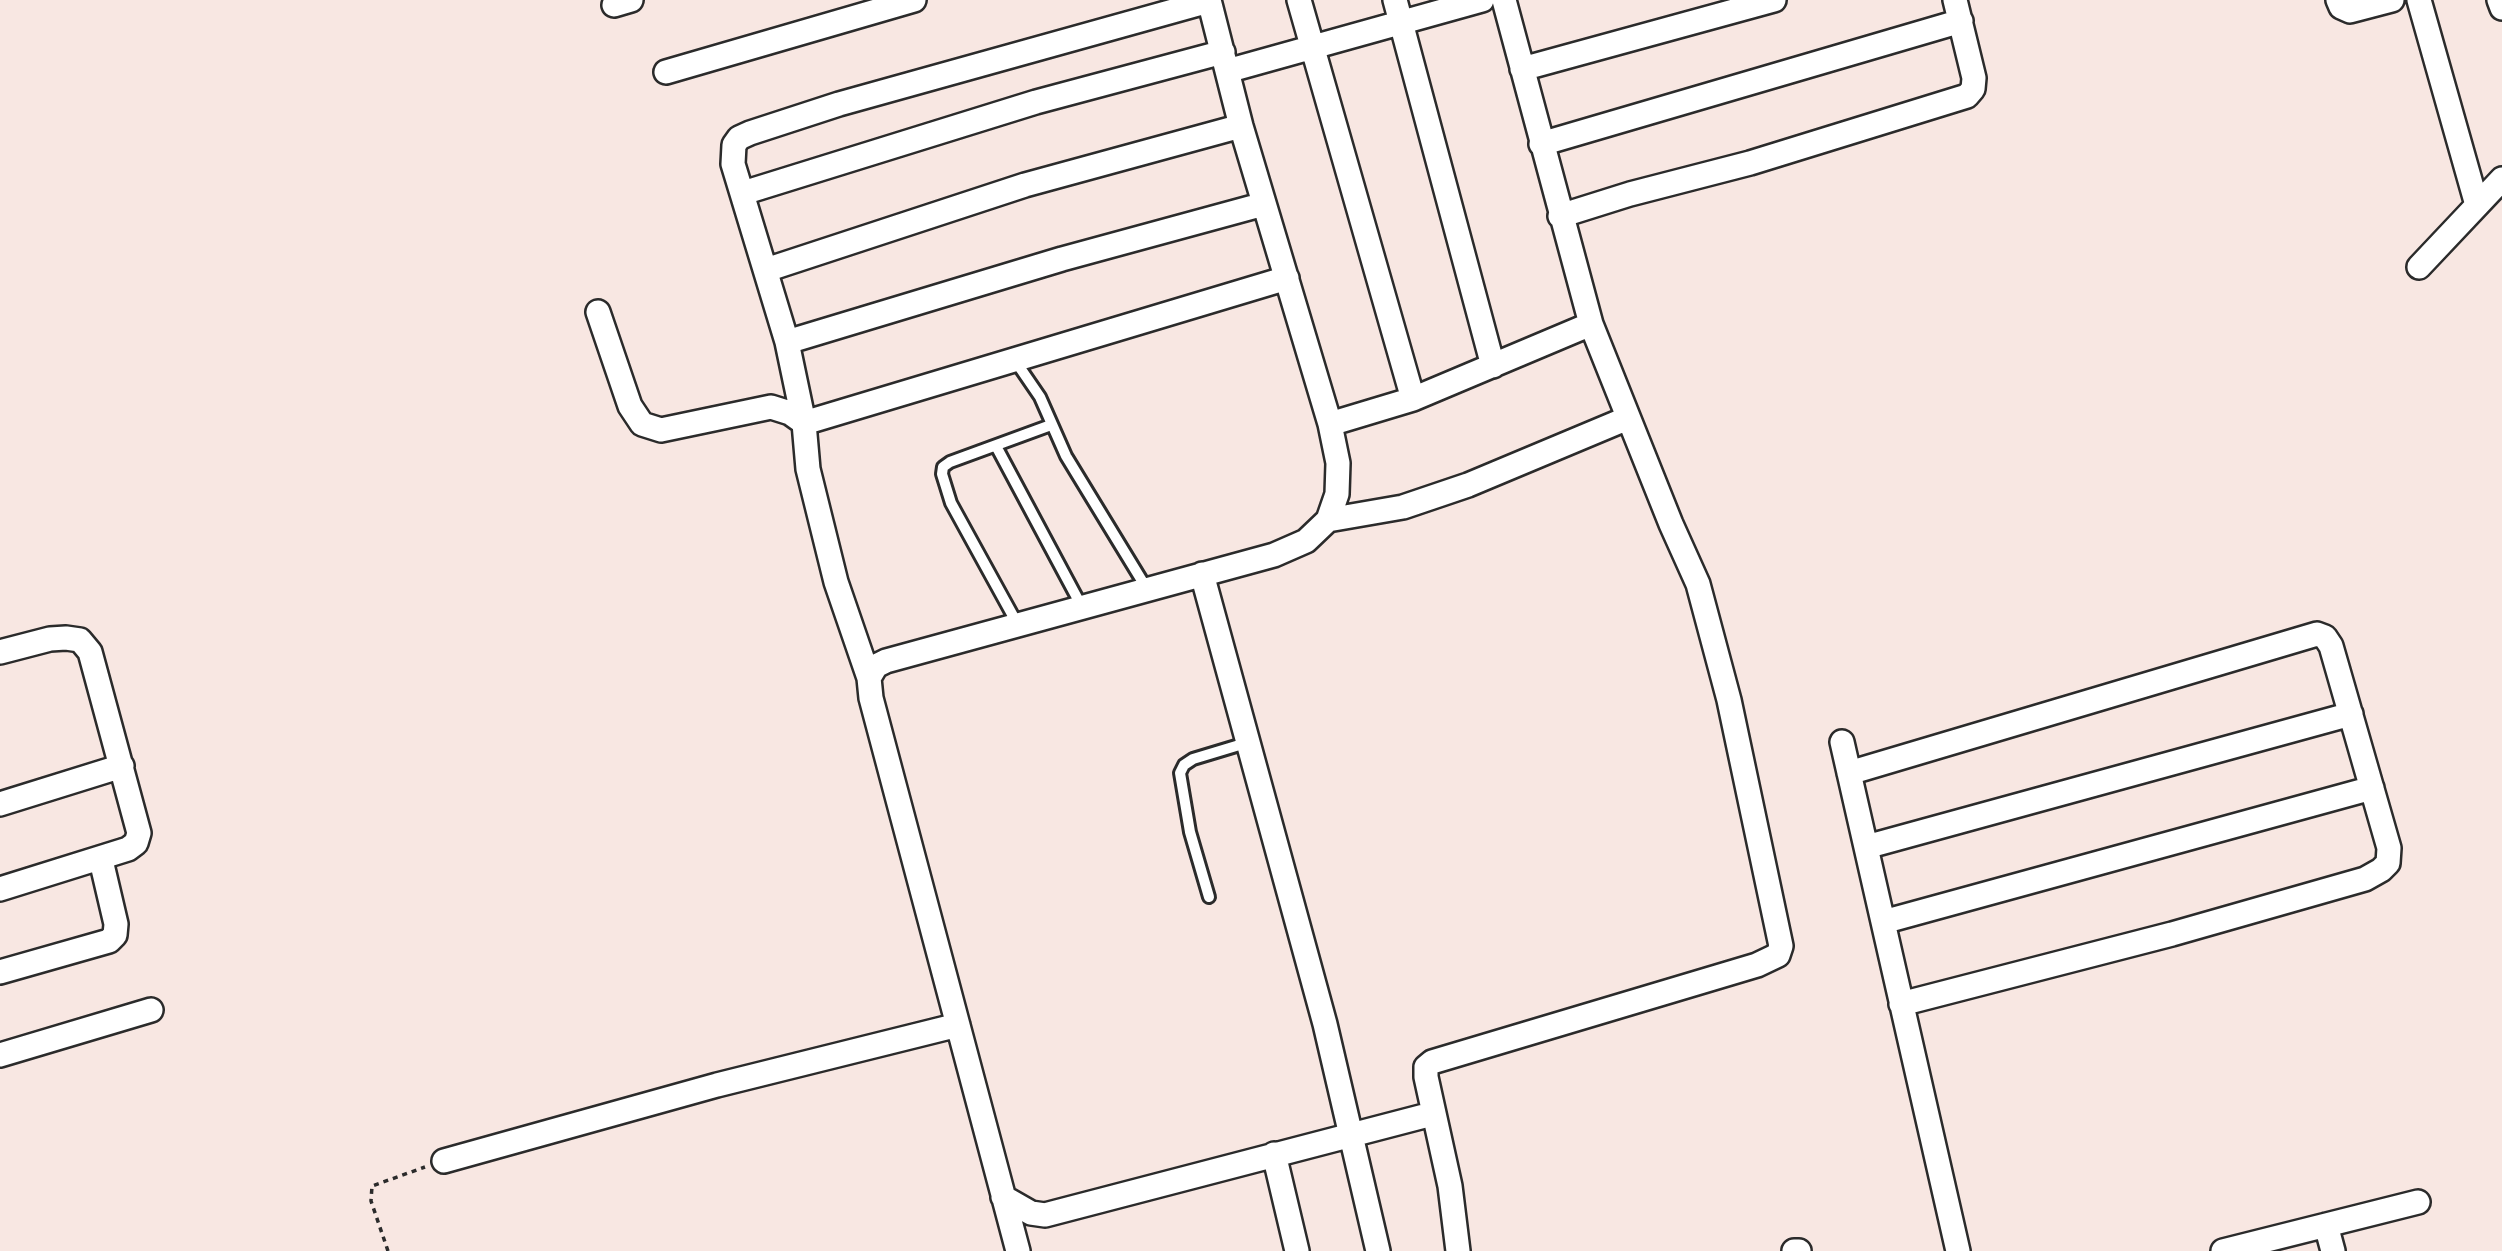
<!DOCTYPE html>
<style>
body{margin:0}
canvas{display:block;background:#f8e7e2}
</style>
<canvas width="2502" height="1251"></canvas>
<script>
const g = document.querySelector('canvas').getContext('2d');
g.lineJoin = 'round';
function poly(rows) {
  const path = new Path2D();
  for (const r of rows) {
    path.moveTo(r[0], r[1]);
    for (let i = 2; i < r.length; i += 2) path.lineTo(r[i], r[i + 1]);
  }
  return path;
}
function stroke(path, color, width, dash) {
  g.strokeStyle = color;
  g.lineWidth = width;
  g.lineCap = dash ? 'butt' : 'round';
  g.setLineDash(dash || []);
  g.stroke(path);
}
const lane = poly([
 [1014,359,1040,397,1066,456,1147,589],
 [996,446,1082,607],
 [1018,625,951,503,942,474,943,467,950,462,1051,425],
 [1209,897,1190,832,1180,773,1184,765,1193,759,1246,743]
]);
const street = poly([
 [1299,0,1413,399],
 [1395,0,1493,366],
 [2338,0,2341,7,2350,11,2392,0],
 [2419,0,2477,205],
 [2499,0,2502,8],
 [614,5,631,0],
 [1522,69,1774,0],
 [1227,71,1482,0],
 [666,72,914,0],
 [1541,144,1961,21],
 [743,193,1036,102,1223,52],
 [1560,216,1630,194,1750,163,1967,96,1973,89,1974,78,1955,0],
 [2419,267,2502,179],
 [766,270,1025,185,1241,126],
 [598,312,630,406,642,424,661,430,771,407,790,413,804,423,1287,278],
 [787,342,1062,259,1264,204],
 [1330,424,1413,399,1591,324],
 [1328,520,1403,507,1468,485,1628,418],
 [1202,574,1325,1024,1378,1251],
 [0,652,50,639,66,638,80,640,90,652,139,833,136,843,128,849,0,889],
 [869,678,836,582,808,469,804,423,787,342,733,164,734,145,739,138,750,133,839,104,1209,1],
 [1842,742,1958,1251],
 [1849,773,2317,634,2325,637,2331,646,2389,848,2388,863,2381,870,2365,879,2172,934,1901,1004],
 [0,804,122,766],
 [1866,847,2351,714],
 [1883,922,2372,788],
 [0,972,109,941,115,935,116,924,101,860],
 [0,1055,151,1010],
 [1274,1154,1297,1251],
 [444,1161,717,1085,958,1025],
 [1003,1197,1031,1213,1045,1215,1432,1114],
 [2326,1225,2333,1251],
 [1018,1251,871,698,869,678,876,666,886,661,1274,555,1306,541,1328,520,1337,494,1338,463,1330,424,1241,126,1209,0],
 [1458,1251,1450,1186,1426,1077,1426,1067,1432,1062,1757,965,1778,955,1781,946,1729,700,1698,584,1671,524,1591,324,1504,0],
 [1794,1251,1799,1251],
 [2223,1251,2418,1202]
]);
stroke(lane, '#2b2b2b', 16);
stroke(street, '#2b2b2b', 28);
stroke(poly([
 [388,1251,371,1201,372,1186,425,1167]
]), '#2b2b2b', 3.5, [5, 5]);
stroke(lane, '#fff', 10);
stroke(street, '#fff', 23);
</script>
